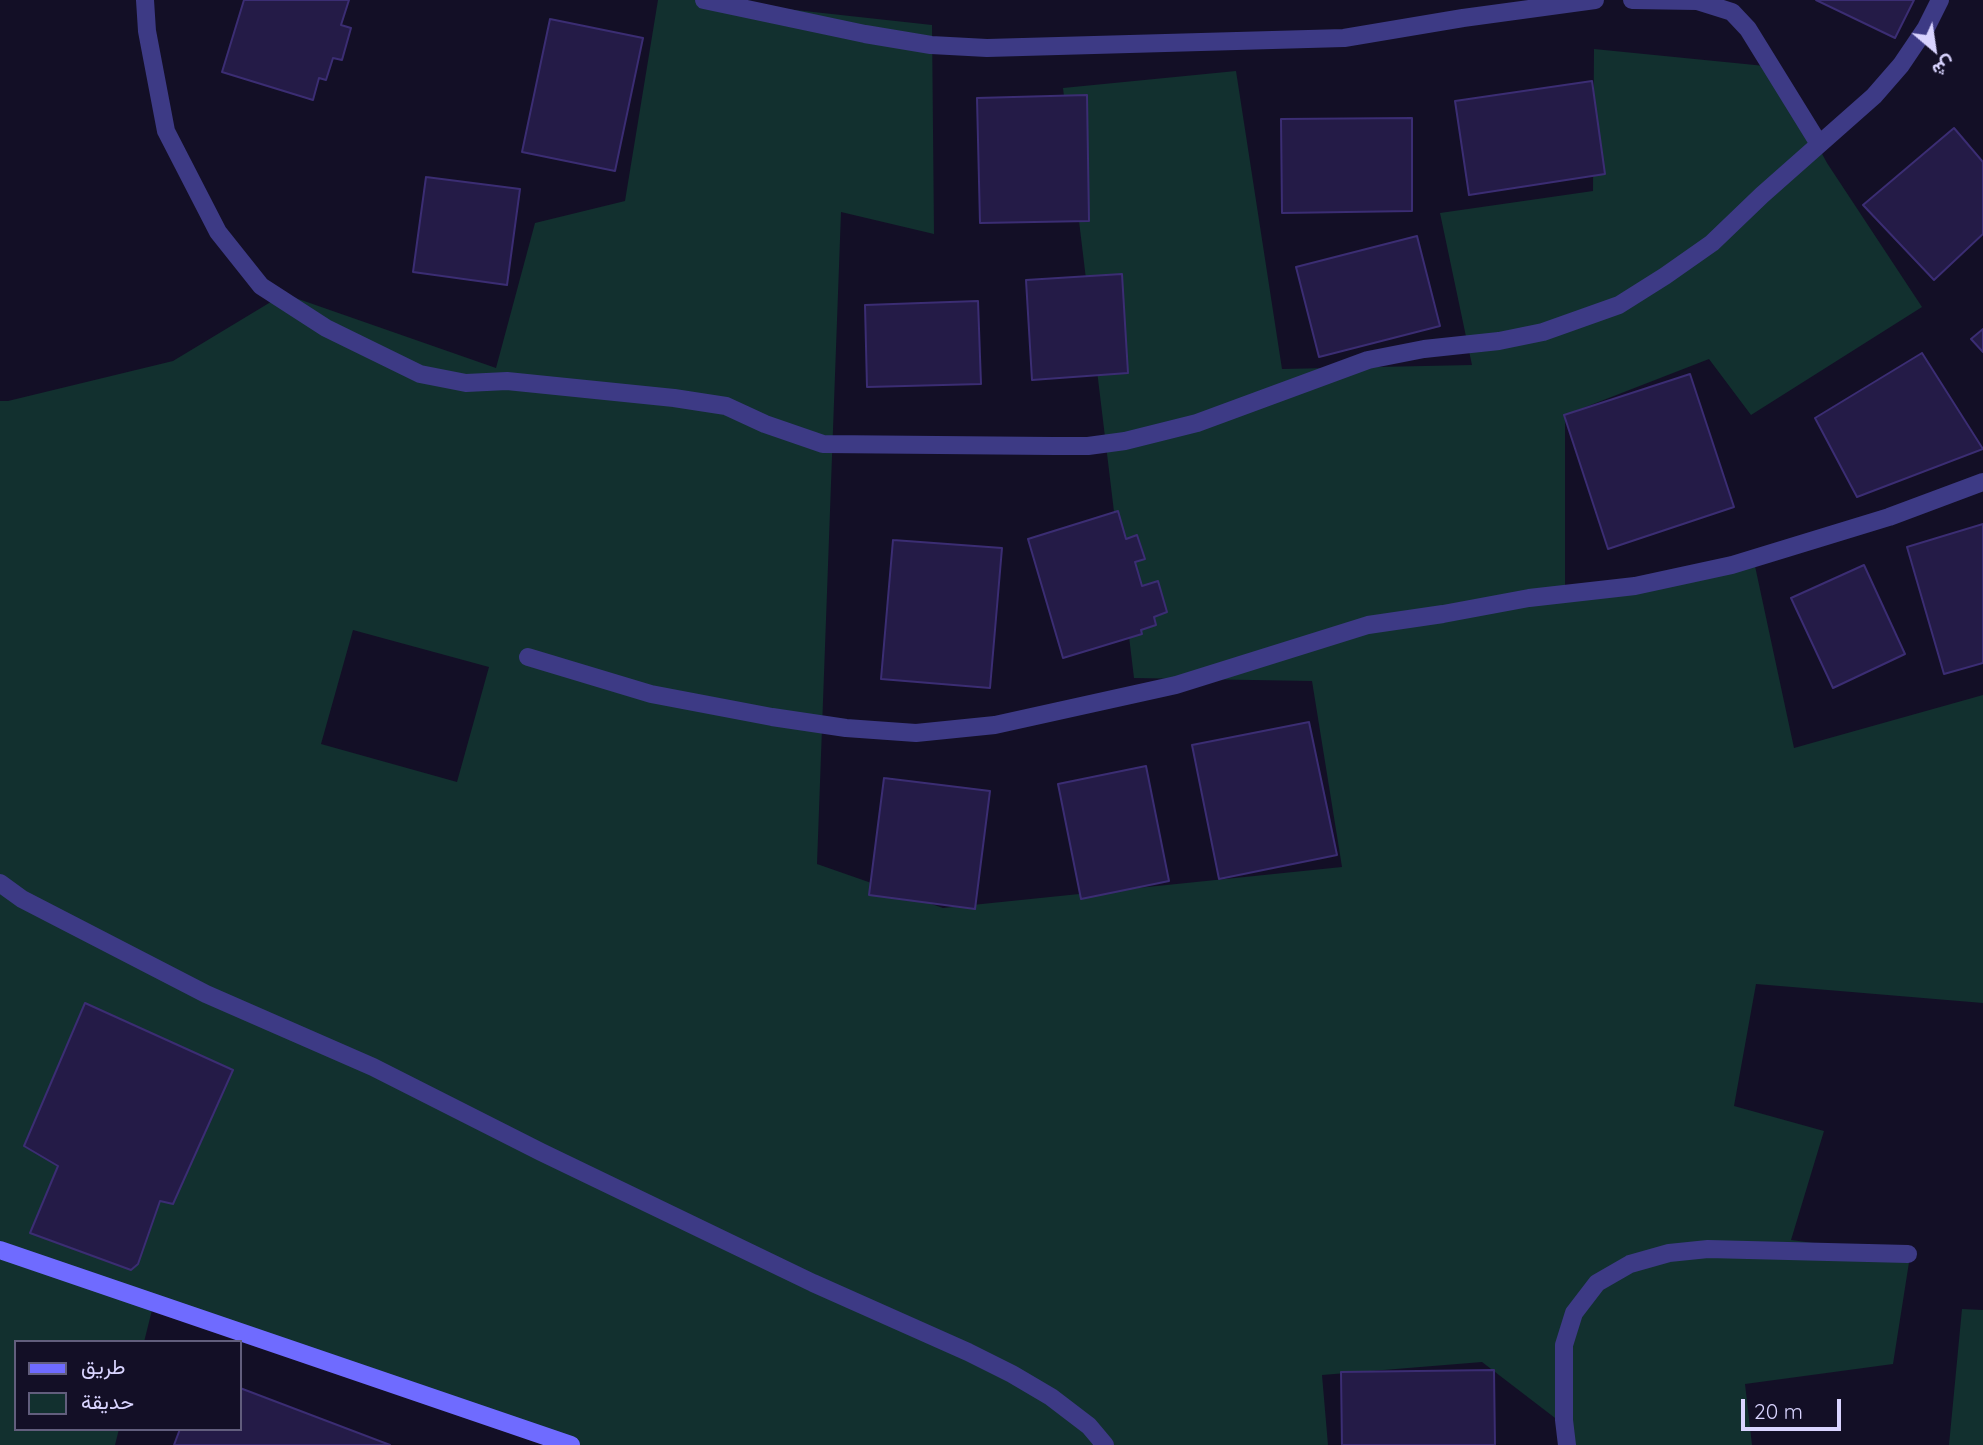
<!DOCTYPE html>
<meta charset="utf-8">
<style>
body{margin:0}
#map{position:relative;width:1983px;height:1445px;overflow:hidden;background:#130f26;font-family:Quicksand,Vazirmatn,sans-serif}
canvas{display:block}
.legend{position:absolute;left:14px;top:1340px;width:228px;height:91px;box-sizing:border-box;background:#130f26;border:2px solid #625e7d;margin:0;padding:9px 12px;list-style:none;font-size:21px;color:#d9d4ff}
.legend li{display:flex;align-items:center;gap:14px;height:35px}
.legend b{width:35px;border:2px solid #625e7d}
.north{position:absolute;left:1899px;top:14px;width:70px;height:70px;-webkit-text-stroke:5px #130f26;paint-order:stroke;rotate:151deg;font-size:19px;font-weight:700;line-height:28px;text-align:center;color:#d9d4ff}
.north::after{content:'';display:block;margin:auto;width:24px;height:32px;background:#d9d4ff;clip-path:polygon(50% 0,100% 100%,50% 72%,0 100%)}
.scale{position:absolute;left:1741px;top:1399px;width:100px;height:32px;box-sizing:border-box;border:4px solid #d9d4ff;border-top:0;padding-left:9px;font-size:21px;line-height:24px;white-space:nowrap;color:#d9d4ff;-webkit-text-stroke:5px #130f26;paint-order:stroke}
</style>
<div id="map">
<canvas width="1983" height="1445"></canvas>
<ul class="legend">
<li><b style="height:9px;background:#6f6bff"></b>طريق</li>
<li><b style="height:19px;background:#12302f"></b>حديقة</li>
</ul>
<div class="north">ش</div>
<div class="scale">20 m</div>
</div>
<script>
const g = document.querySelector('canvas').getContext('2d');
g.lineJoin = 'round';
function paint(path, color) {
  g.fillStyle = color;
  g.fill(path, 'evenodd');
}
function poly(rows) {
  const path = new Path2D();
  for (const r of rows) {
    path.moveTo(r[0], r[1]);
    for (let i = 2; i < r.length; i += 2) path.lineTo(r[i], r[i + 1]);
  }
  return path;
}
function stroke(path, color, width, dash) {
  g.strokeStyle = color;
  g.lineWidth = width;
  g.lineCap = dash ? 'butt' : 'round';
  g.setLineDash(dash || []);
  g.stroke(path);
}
paint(poly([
 [658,0,704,0,932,25,934,234,841,212,817,864,943,908,1342,867,1312,681,1134,678,1063,88,1236,71,1282,369,1472,365,1440,213,1593,191,1594,49,1775,67,1827,163,1922,307,1751,415,1709,359,1565,415,1565,602,1755,566,1794,748,1983,695,1983,1003,1756,984,1734,1106,1824,1131,1791,1240,1910,1256,1893,1364,1745,1384,1752,1445,1573,1445,1572,1431,1482,1362,1322,1375,1328,1445,548,1445,153,1306,144,1342,16,1342,16,1429,119,1429,115,1445,0,1445,0,401,8,401,173,361,284,294,496,368,535,223,625,201],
 [353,630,489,667,457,782,321,744],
 [1962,1309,1983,1310,1983,1445,1949,1445]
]), '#12302f');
const building = poly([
 [244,0,349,0,341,25,351,28,342,60,333,58,326,80,319,78,313,100,222,72,244,0],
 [1816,0,1914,0,1895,38,1816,0],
 [550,19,643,38,615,171,522,152,550,19],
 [1592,81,1605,174,1469,195,1455,101,1592,81],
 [1087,95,1089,221,980,223,977,98,1087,95],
 [1412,118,1412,211,1282,213,1281,119,1412,118],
 [1954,128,1983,162,1983,234,1934,280,1863,205,1954,128],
 [426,177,520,189,507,285,413,272,426,177],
 [1417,236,1440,326,1319,357,1296,267,1417,236],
 [1122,274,1128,373,1032,380,1026,280,1122,274],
 [978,301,981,384,867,387,865,305,978,301],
 [1983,329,1983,352,1971,339,1983,329],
 [1922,353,1983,449,1857,497,1815,418,1922,353],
 [1690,374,1734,507,1608,549,1564,415,1690,374],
 [1118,511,1126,539,1137,535,1145,559,1135,562,1142,586,1158,581,1167,612,1154,617,1156,625,1141,630,1142,634,1063,658,1028,539,1118,511],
 [1983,524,1983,663,1944,674,1907,547,1983,524],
 [893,540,1002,548,990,688,881,679,893,540],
 [1864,565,1905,654,1833,688,1791,598,1864,565],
 [1309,722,1337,855,1219,879,1192,745,1309,722],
 [1146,766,1169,881,1081,899,1058,784,1146,766],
 [884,778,990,791,975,909,869,895,884,778],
 [85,1003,233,1070,173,1204,160,1201,138,1264,131,1270,30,1233,58,1166,24,1146,85,1003],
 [1494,1370,1495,1445,1342,1445,1341,1372,1494,1370],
 [240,1388,390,1445,174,1445,180,1429,240,1429,240,1388]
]);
paint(building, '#241b47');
stroke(building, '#3b2d73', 2);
stroke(poly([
 [145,0,147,31,166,131,218,232,261,286,326,328,420,374,466,383,507,381,674,398,726,406,765,424,823,444,1053,446,1088,446,1125,441,1197,423,1368,360,1424,349,1499,341,1543,332,1619,305,1665,276,1712,243,1762,195,1874,96,1901,65,1926,28,1940,0],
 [704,0,865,34,931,45,987,48,1344,38,1463,18,1595,0],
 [1632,0,1697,1,1732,12,1748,29,1819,144],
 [528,657,651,694,772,717,846,728,916,733,995,725,1176,685,1368,625,1443,614,1529,598,1635,586,1732,565,1889,517,1983,482],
 [0,883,22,899,206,994,373,1067,541,1152,813,1283,968,1352,1012,1374,1051,1397,1089,1426,1105,1445],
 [1567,1445,1564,1420,1564,1345,1574,1313,1597,1283,1630,1264,1669,1253,1708,1249,1908,1254]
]), '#3d3a85', 18);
stroke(poly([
 [0,1250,571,1445]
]), '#6f6bff', 18);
</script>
